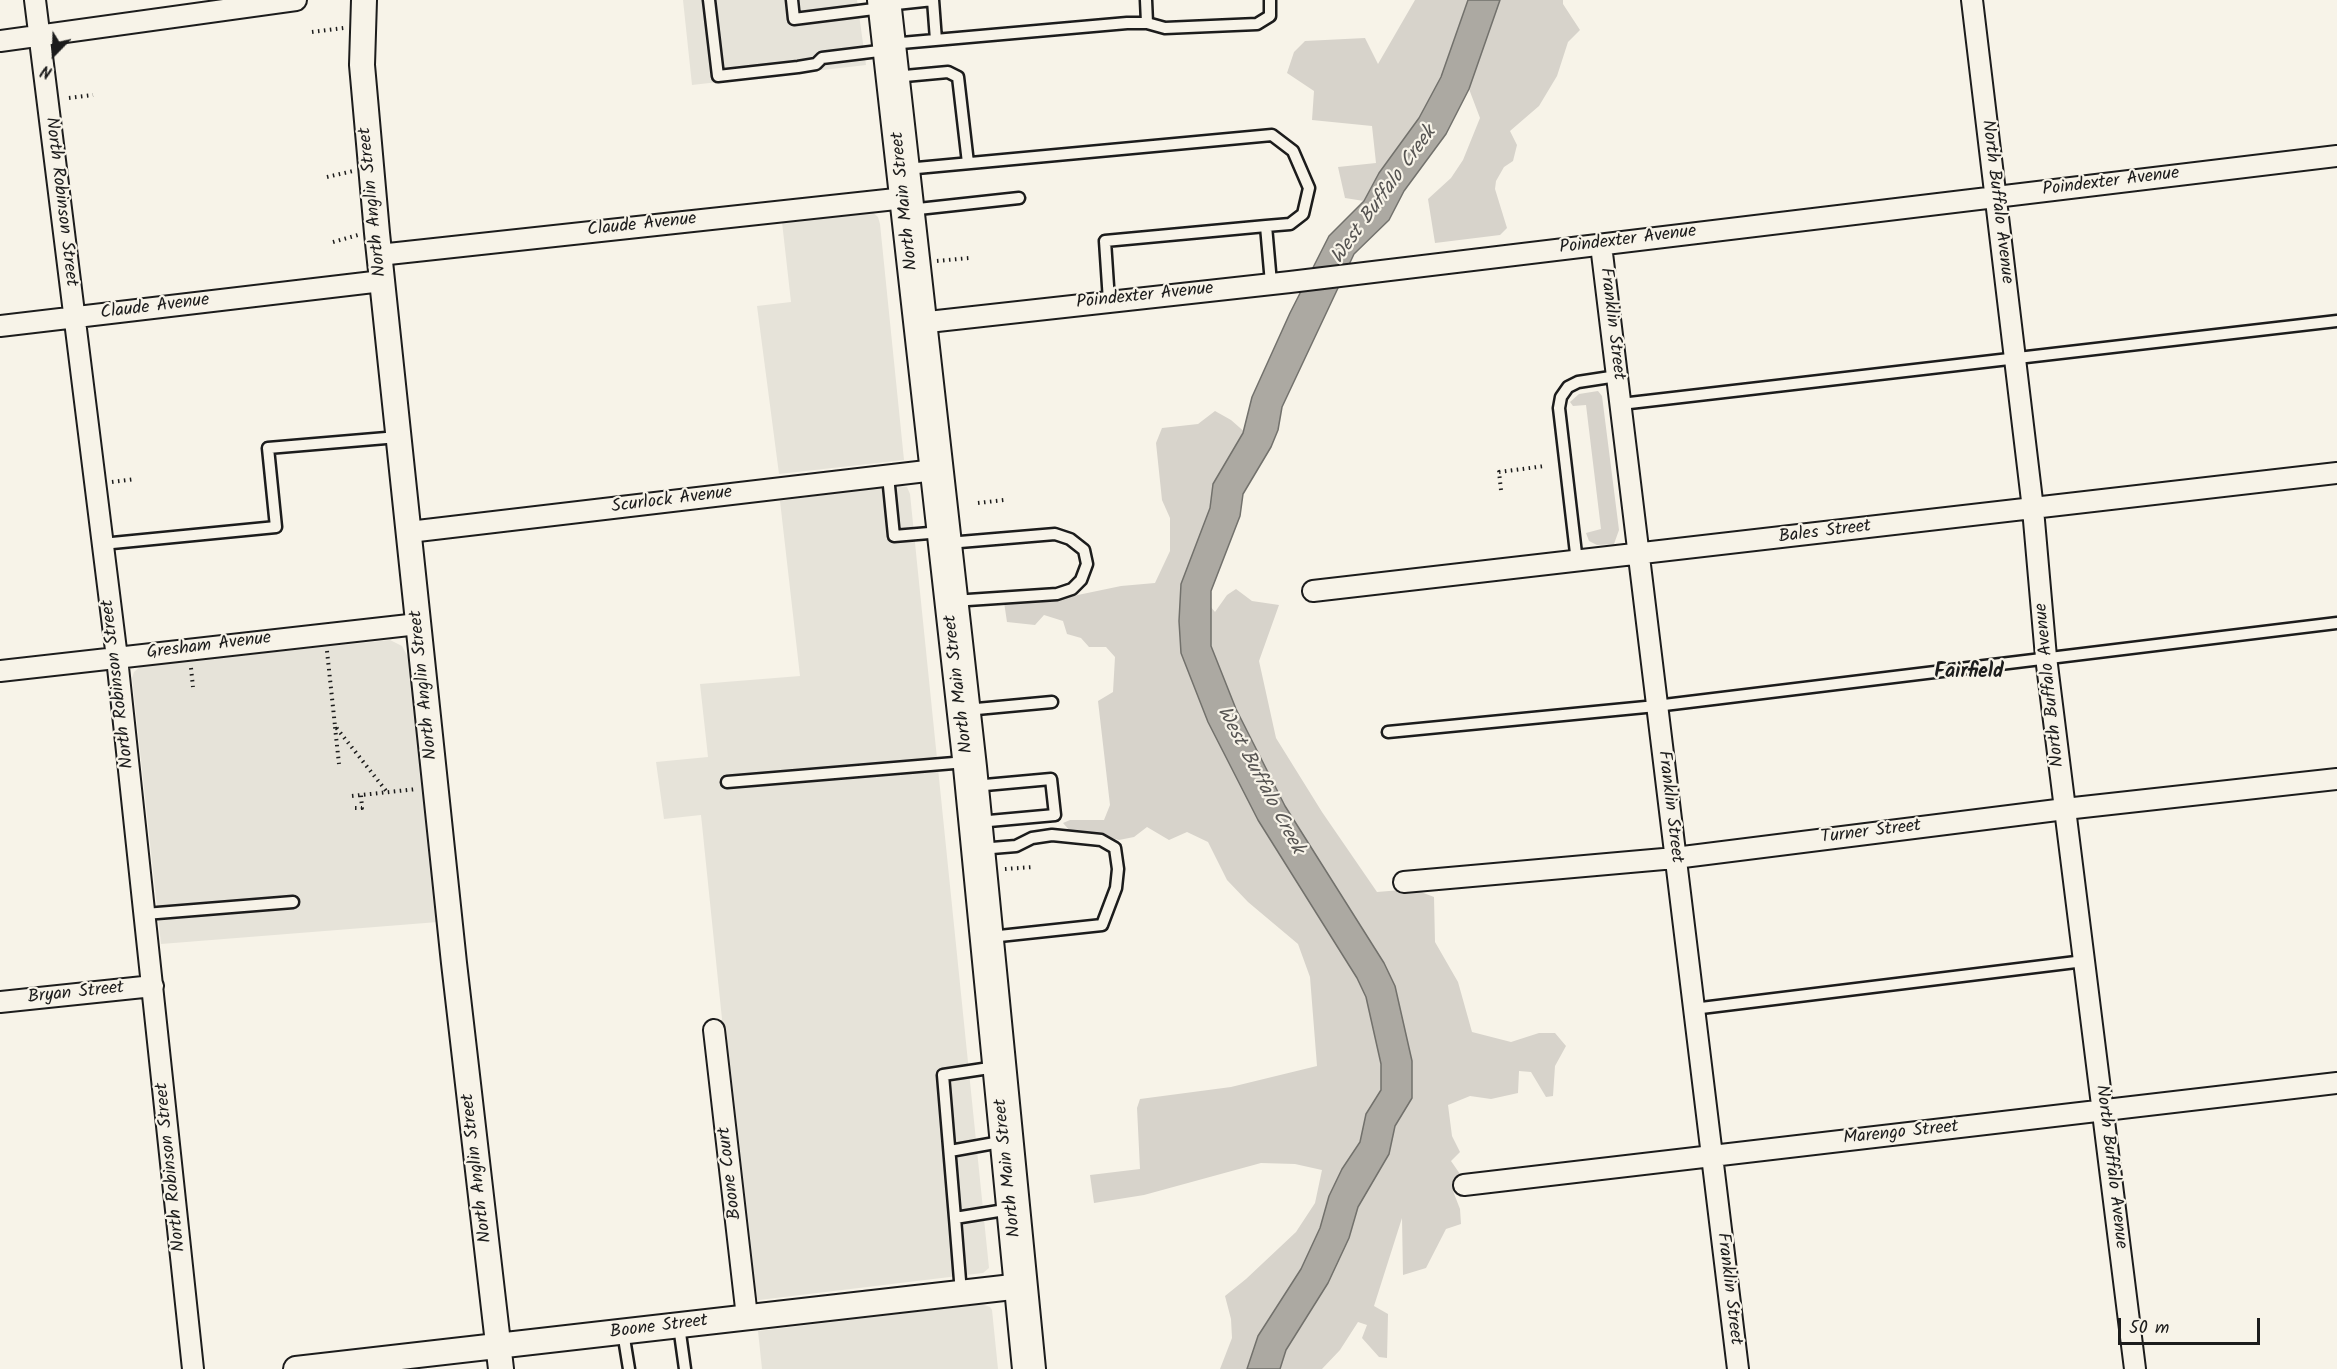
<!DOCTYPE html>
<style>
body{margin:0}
#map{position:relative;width:2337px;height:1369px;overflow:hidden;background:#f7f3e8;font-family:Kalam,sans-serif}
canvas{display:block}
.north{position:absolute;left:24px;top:24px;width:60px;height:60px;-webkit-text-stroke:4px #f7f3e8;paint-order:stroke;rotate:203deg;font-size:16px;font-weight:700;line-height:24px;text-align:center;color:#1c1c1c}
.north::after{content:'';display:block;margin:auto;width:21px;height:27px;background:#1c1c1c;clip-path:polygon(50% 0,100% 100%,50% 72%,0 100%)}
.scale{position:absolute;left:2118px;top:1318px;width:142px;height:27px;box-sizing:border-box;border:3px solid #1c1c1c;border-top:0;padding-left:8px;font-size:18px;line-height:21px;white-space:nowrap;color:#1c1c1c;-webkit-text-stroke:4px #f7f3e8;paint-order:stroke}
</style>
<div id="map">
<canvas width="2337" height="1369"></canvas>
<div class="north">N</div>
<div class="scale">50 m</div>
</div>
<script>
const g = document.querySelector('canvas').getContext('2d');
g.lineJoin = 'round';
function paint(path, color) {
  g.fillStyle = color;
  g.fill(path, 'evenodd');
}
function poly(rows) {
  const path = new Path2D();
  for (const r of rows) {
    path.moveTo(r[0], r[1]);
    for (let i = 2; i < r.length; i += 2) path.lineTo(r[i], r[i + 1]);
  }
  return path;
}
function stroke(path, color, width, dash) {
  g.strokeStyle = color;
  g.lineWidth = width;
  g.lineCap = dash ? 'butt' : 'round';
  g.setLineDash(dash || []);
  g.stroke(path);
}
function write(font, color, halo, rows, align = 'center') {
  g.font = font + ' Kalam,sans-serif';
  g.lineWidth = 4.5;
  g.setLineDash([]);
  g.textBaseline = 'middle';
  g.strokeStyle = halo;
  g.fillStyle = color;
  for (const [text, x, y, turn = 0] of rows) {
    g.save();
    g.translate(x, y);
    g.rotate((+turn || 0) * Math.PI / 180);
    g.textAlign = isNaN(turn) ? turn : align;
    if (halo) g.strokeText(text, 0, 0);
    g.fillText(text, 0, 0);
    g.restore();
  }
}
paint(poly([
 [683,0,857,0,866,65,692,85],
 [872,212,878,217,880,224,904,460,779,474,757,306,791,302,782,222],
 [894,485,907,487,910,494,989,1268,983,1273,751,1301,701,815,664,819,656,762,708,757,700,684,800,676,780,501],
 [390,640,402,646,410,661,438,922,161,944,132,678,134,672,141,666],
 [981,1304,990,1307,992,1310,998,1369,762,1369,758,1331]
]), '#e6e3d9');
paint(poly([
 [1415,0,1468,0,1441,77,1419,118,1379,173,1364,201,1345,198,1338,167,1376,163,1372,126,1312,120,1314,91,1287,73,1294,52,1305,41,1365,38,1378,64],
 [1500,0,1563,0,1563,4,1580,30,1568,42,1557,76,1539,106,1510,131,1517,145,1513,161,1504,167,1496,181,1495,189,1507,228,1500,235,1435,243,1428,199,1451,178,1463,160,1480,118,1469,89],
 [1598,391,1602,396,1619,530,1614,544,1597,545,1589,541,1586,533,1601,529,1586,405,1573,406,1570,402,1579,394],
 [1215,411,1231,420,1247,434,1205,600,1215,612,1227,595,1236,589,1252,601,1279,605,1259,661,1276,738,1322,812,1377,892,1413,889,1434,897,1435,942,1458,982,1472,1032,1511,1042,1539,1033,1555,1033,1566,1046,1555,1066,1553,1096,1546,1097,1531,1072,1519,1071,1518,1093,1491,1099,1470,1096,1448,1105,1452,1136,1460,1152,1451,1161,1460,1174,1453,1191,1460,1209,1461,1224,1446,1229,1426,1268,1403,1275,1402,1218,1374,1306,1388,1314,1387,1358,1379,1357,1362,1338,1367,1325,1358,1322,1340,1350,1322,1369,1220,1369,1232,1338,1231,1319,1225,1296,1246,1279,1296,1232,1315,1203,1322,1170,1295,1164,1261,1163,1144,1195,1094,1203,1090,1175,1140,1169,1137,1108,1140,1099,1231,1087,1317,1066,1310,977,1298,944,1248,902,1227,880,1208,842,1187,832,1169,840,1147,827,1134,837,1119,840,1087,832,1070,831,1063,823,1070,820,1104,820,1110,805,1098,701,1113,692,1115,657,1106,647,1089,647,1081,638,1067,634,1063,621,1044,615,1035,625,1007,622,1004,602,1049,601,1121,586,1155,583,1170,551,1170,518,1162,500,1156,443,1162,428,1198,424]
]), '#d7d3cb');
const water = poly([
 [1468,0,1500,0,1469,89,1446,134,1404,191,1389,220,1354,254,1282,407,1278,430,1271,447,1243,494,1240,516,1211,591,1211,646,1236,709,1285,806,1384,963,1395,986,1412,1061,1412,1098,1395,1126,1389,1154,1358,1207,1349,1238,1328,1283,1286,1350,1280,1369,1247,1369,1258,1336,1301,1269,1320,1228,1329,1196,1342,1169,1360,1142,1366,1114,1381,1090,1381,1064,1366,997,1357,978,1258,820,1208,722,1181,653,1179,621,1181,584,1210,508,1213,484,1243,433,1252,397,1290,313,1329,236,1364,201,1379,173,1419,118,1441,77,1468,0]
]);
paint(water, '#aca9a2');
stroke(water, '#72716c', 1.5);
const service = poly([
 [709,0,718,76,798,67,816,64,822,58,887,50],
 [792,0,794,19,882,8],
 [1146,0,1147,23],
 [887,5,933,0,936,40],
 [890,44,1127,23,1147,23,1165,28,1257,24,1270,16,1270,0],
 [894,77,948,72,958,77,968,163],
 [906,169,1272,135,1293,151,1309,188,1303,214,1290,224,1266,226,1271,283],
 [909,210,1019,198],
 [1109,301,1105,241,1266,226],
 [1621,404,2337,321],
 [888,476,894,536,941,532],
 [948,543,1055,534,1070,539,1084,550,1087,564,1081,580,1072,589,1057,594,953,601],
 [102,544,276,527,268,448,398,437],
 [1577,562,1559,408,1561,397,1568,387,1578,382,1617,376],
 [966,710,1052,702],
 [1388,732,1656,706,2337,623],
 [727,782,966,762],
 [974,786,1051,779,1055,815,978,822],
 [980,849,1016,846,1032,838,1052,835,1101,840,1115,848,1118,869,1116,888,1102,925,990,937],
 [145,914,293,902],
 [1693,1009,2084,961],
 [950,1151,1006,1141],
 [955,1218,943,1075,996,1067],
 [961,1293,955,1218,1011,1209],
 [679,1326,685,1369],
 [623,1332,629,1369]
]);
const minor = poly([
 [35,0,117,658,193,1369],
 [1972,0,2033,509,2046,657,2135,1369],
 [0,41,296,0],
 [1601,245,1738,1369],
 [379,255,905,198],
 [919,323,1290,282,2337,156],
 [0,326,382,281],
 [409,532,935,470],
 [1313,591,2337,473],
 [0,671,418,624],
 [1404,882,1675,858,2065,809,2337,779],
 [0,1002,153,986],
 [714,1030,747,1317],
 [1464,1185,2337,1083]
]);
const tertiary = poly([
 [364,0,362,65,377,233,454,963,501,1369],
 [296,1369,1021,1286]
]);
const primary = poly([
 [884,0,970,767,1029,1369]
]);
stroke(service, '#1c1c1c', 15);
stroke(minor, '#1c1c1c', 24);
stroke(tertiary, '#1c1c1c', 28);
stroke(primary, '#1c1c1c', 36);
stroke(poly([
 [312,32,344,28],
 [69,98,93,95],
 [327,177,353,171],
 [333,242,358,235],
 [937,261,969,258],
 [112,482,135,479],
 [1501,490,1499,472,1545,466],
 [978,503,1004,500],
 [327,651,335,726,387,792],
 [191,668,193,687],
 [335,727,339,764],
 [352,796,417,789],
 [355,808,362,808,361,795],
 [1005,869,1033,867]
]), '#1c1c1c', 4, [1.5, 4.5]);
stroke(service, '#f7f3e8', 10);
stroke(minor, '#f7f3e8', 20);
stroke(tertiary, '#f7f3e8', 24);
stroke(primary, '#f7f3e8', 32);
write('18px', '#1c1c1c', '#f7f3e8', [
 ["Poindexter Avenue",2111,183,-7],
 ["North Main Street",906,201,-96],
 ["North Robinson Street",60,202,83],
 ["North Anglin Street",374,202,-96],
 ["North Buffalo Avenue",1996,202,83],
 ["Claude Avenue",642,226,-6],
 ["Poindexter Avenue",1628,241,-7],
 ["Poindexter Avenue",1145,297,-6],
 ["Claude Avenue",155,308,-7],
 ["Franklin Street",1611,324,83],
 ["Scurlock Avenue",672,501,-7],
 ["Bales Street",1825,533,-7],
 ["Gresham Avenue",209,647,-7],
 ["North Robinson Street",119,684,-97],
 ["North Main Street",960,684,-97],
 ["North Anglin Street",425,685,-96],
 ["North Buffalo Avenue",2051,685,-96],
 ["Franklin Street",1669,807,83],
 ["Turner Street",1871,833,-7],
 ["Bryan Street",76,994,-6],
 ["Marengo Street",1901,1134,-6],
 ["North Robinson Street",172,1167,-96],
 ["North Buffalo Avenue",2110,1167,83],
 ["North Anglin Street",478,1168,-97],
 ["North Main Street",1009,1168,-96],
 ["Boone Court",731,1173,-97],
 ["Franklin Street",1728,1289,83],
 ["Boone Street",659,1328,-7]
]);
write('italic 20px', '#565452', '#f7f3e8', [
 ["West Buffalo Creek",1385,196,-54],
 ["West Buffalo Creek",1259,781,62]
]);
write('bold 20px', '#1c1c1c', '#f7f3e8', [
 ["Fairfield",1969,674]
]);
</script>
